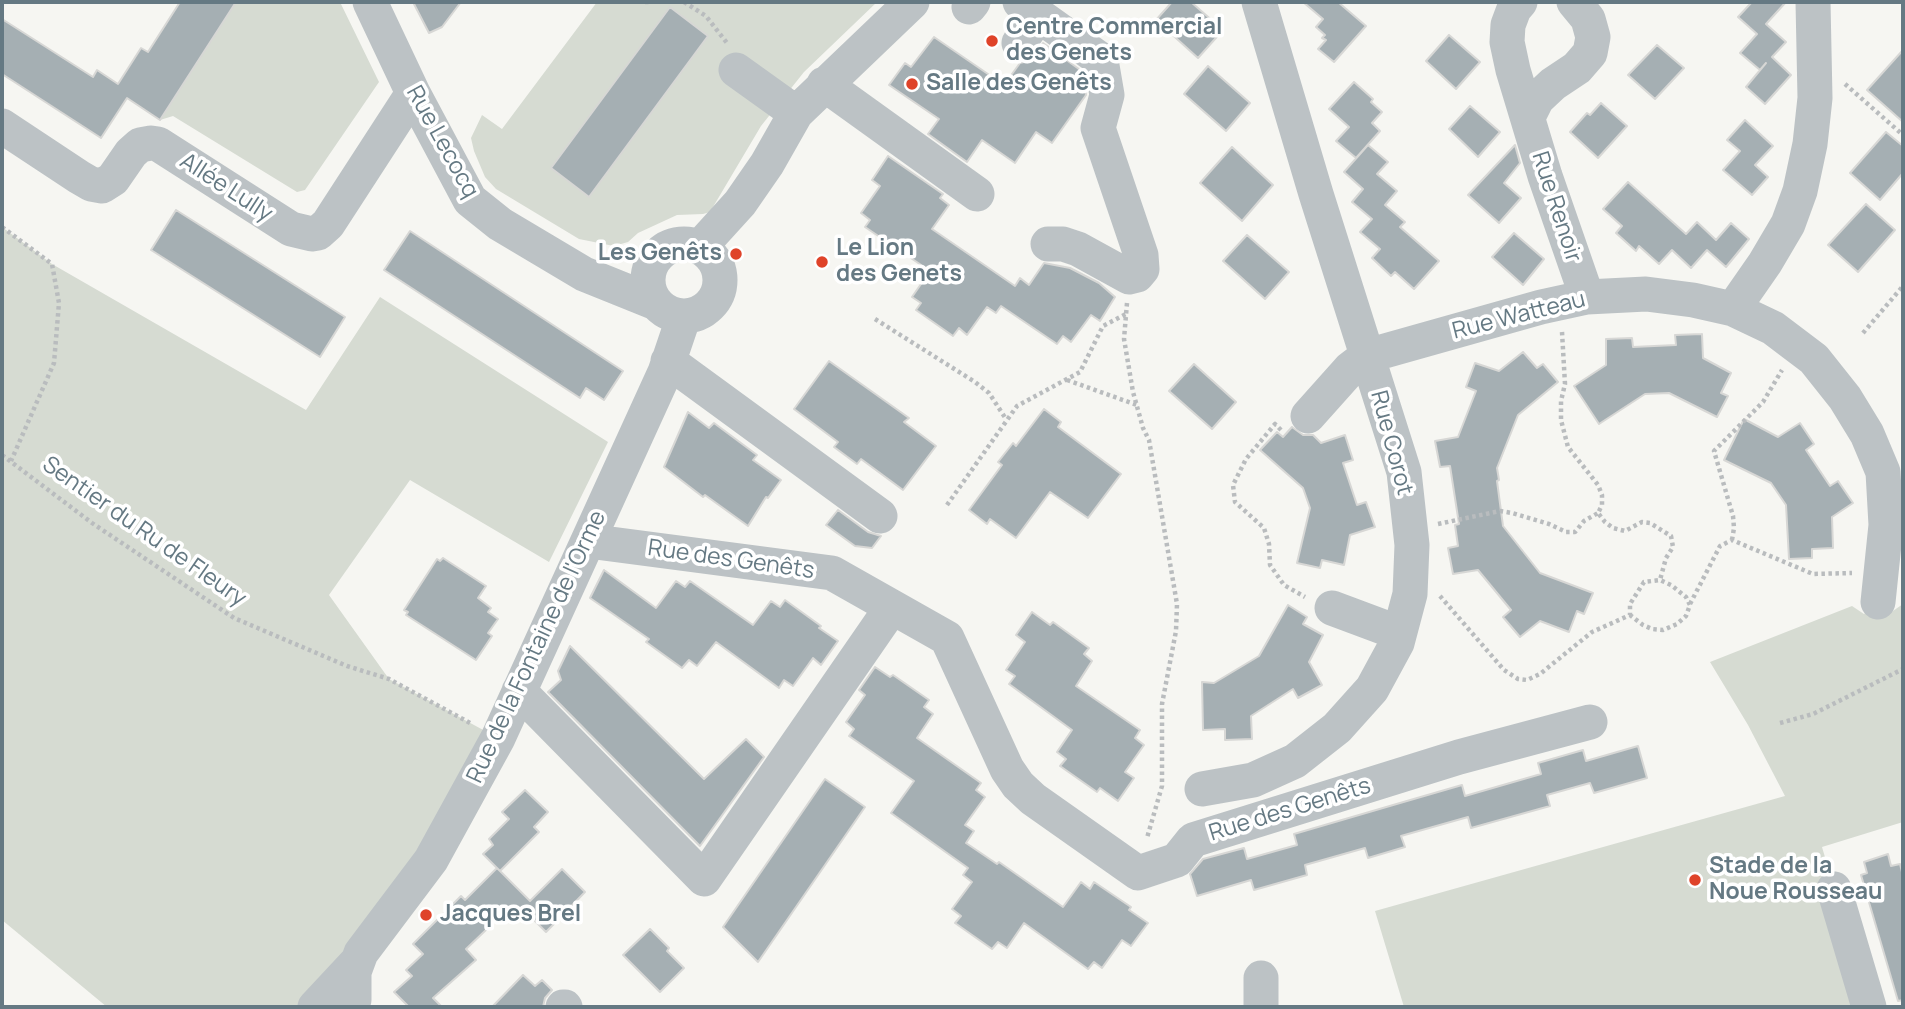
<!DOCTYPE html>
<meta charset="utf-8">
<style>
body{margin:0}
#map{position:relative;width:1905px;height:1009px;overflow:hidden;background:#f6f6f2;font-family:Manrope,sans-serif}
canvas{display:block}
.frame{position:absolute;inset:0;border:4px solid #657983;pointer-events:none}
</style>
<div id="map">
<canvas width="1905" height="1009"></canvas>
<div class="frame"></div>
</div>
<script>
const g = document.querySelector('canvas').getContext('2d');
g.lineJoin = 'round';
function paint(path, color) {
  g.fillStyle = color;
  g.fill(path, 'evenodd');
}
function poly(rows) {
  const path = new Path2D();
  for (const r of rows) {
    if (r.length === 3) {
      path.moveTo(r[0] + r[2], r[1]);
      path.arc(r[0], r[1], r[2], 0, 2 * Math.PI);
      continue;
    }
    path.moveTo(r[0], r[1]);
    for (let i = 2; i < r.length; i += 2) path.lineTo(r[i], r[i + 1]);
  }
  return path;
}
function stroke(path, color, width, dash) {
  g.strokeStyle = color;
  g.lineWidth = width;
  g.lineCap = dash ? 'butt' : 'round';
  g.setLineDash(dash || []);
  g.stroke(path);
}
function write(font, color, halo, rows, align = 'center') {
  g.font = font + ' Manrope,sans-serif';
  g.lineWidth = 7;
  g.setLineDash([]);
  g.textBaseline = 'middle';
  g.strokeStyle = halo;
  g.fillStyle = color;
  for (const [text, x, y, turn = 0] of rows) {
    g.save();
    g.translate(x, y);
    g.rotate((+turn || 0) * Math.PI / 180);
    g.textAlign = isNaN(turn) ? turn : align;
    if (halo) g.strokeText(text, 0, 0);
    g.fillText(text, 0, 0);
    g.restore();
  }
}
paint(poly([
 [236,2,340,2,379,82,305,190,297,192,173,116,160,120],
 [597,2,877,2,804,72,761,126,710,212,703,214,677,215,638,233,628,242,614,246,579,239,496,189,485,177,474,151,471,138,482,115,502,129],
 [2,227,52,264,306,410,380,297,608,442,549,562,410,480,329,595,389,679,498,738,315,1007,107,1007,2,920],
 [1878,602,1890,613,1903,604,1903,822,1822,847,1869,1007,1404,1007,1375,911,1785,796,1748,725,1710,662,1852,606,1864,614]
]), '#d6dbd2');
const building = poly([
 [180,2,236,2,160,120,127,98,101,138,2,74,2,19,93,77,97,70,118,84,141,48,148,52,180,2],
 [413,2,461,2,442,27,429,33,413,2],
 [1172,2,1191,2,1223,30,1198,58,1156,20,1172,2],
 [1303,2,1338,2,1366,26,1334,62,1318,49,1326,40,1322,38,1325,35,1316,27,1323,19,1303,2],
 [1752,2,1786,2,1766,24,1786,42,1772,57,1791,75,1765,104,1746,87,1766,63,1760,70,1740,53,1757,34,1738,17,1752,2],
 [670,7,708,36,589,197,551,168,670,7],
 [1449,35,1480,62,1456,89,1426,61,1449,35],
 [934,37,1004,85,1020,63,1028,61,1035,55,1043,43,1083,72,1084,79,1080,85,1085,88,1086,95,1052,143,1036,132,1015,163,982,140,967,162,928,134,939,119,889,85,905,63,911,67,934,37],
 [1657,45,1684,68,1655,99,1628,75,1657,45],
 [1903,50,1903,122,1867,90,1903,50],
 [1208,66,1250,103,1226,131,1184,94,1208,66],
 [1354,82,1373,99,1371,102,1382,112,1372,123,1380,131,1356,158,1336,141,1349,127,1329,109,1354,82],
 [1601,103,1627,126,1598,158,1570,132,1587,113,1590,115,1601,103],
 [1470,106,1500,132,1478,157,1449,129,1470,106],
 [1745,120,1773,146,1755,165,1768,177,1752,195,1723,170,1740,151,1727,140,1745,120],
 [1886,132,1903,146,1903,173,1880,200,1850,173,1886,132],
 [1368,145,1388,162,1377,174,1397,191,1385,205,1405,222,1400,227,1439,261,1414,289,1395,272,1391,276,1372,258,1380,249,1360,232,1372,219,1352,202,1363,189,1344,172,1368,145],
 [1515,145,1520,163,1504,183,1521,198,1499,223,1468,195,1515,145],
 [1232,147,1273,185,1242,221,1200,183,1232,147],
 [888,156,943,194,940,198,949,205,932,229,1015,286,1020,278,1029,285,1044,263,1070,268,1099,283,1115,297,1100,321,1091,315,1071,342,1063,336,1057,344,1001,306,996,313,987,307,967,335,959,328,953,336,916,310,921,303,912,297,930,271,865,227,870,220,861,213,880,186,872,180,888,156],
 [1628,182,1686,234,1697,222,1716,240,1731,223,1749,239,1726,267,1707,250,1691,268,1672,250,1659,264,1639,246,1636,251,1616,233,1622,226,1603,209,1628,182],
 [1866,204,1895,230,1858,272,1828,245,1866,204],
 [176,210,345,317,320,357,151,250,176,210],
 [410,231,623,371,604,400,586,388,580,398,384,270,410,231],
 [1514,233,1544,259,1523,285,1492,257,1514,233],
 [1247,235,1289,272,1265,299,1223,261,1247,235],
 [1702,334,1703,358,1731,373,1721,393,1728,396,1717,417,1669,393,1645,394,1599,424,1574,386,1606,365,1606,339,1632,338,1633,347,1676,345,1675,335,1702,334],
 [1523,352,1537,368,1543,364,1558,382,1518,415,1497,468,1499,480,1497,481,1503,526,1540,573,1593,593,1584,614,1577,611,1569,632,1540,621,1520,637,1503,617,1511,610,1478,570,1453,574,1448,548,1458,546,1455,525,1459,524,1450,466,1440,467,1435,441,1458,437,1476,391,1466,387,1475,363,1499,371,1523,352],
 [829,361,909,418,904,422,936,446,903,490,861,459,857,464,834,447,838,442,794,409,829,361],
 [1194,364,1236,402,1212,429,1169,391,1194,364],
 [1044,409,1061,422,1058,427,1121,474,1088,518,1050,492,1016,538,990,519,987,524,969,510,1002,465,998,462,1013,443,1016,446,1044,409],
 [688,412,709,428,714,423,757,455,753,460,781,480,768,498,766,497,748,526,705,495,703,497,664,467,688,412],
 [1744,419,1778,437,1800,423,1814,444,1806,450,1830,486,1838,481,1853,503,1832,517,1833,548,1812,549,1812,558,1789,559,1786,505,1771,483,1724,460,1744,419],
 [1292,427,1303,435,1313,435,1321,443,1345,435,1353,460,1343,463,1357,505,1366,502,1375,527,1350,535,1344,565,1322,560,1320,568,1297,563,1310,508,1303,488,1260,450,1277,432,1283,437,1292,427],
 [838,510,868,532,881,536,872,548,855,546,826,525,838,510],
 [443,558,486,586,478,598,491,608,488,612,498,619,488,633,492,636,476,660,406,615,408,612,404,610,437,559,440,561,443,558],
 [604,570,656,608,676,581,685,587,690,581,753,625,771,601,780,607,785,600,821,626,819,628,838,641,821,665,813,658,793,686,784,680,779,688,716,642,697,666,689,660,682,668,646,642,649,639,590,598,604,570],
 [1288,605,1307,617,1303,624,1323,635,1309,662,1322,685,1298,698,1293,689,1251,716,1252,739,1225,740,1225,729,1203,730,1202,682,1214,683,1259,656,1288,605],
 [1032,612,1050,625,1053,622,1089,648,1084,654,1092,661,1076,686,1140,730,1135,738,1144,745,1125,772,1134,778,1118,801,1100,788,1097,792,1060,766,1066,759,1057,752,1072,730,1009,684,1015,676,1006,670,1025,642,1016,635,1032,612],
 [570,646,704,779,746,739,764,757,700,846,548,692,561,680,558,671,570,646],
 [875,667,890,677,893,675,929,700,924,707,933,714,917,738,981,783,976,790,985,797,965,825,974,831,966,843,997,864,999,862,1063,907,1081,882,1090,889,1094,882,1131,907,1129,910,1148,923,1131,946,1122,940,1102,968,1094,962,1088,969,1024,923,1007,948,998,942,992,949,955,923,961,916,952,909,972,882,963,875,968,868,891,813,914,781,849,736,854,729,846,722,865,695,859,690,875,667],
 [1638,746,1647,778,1594,793,1590,783,1547,795,1550,806,1471,828,1468,817,1401,836,1405,847,1368,858,1365,848,1305,865,1307,875,1254,890,1251,880,1197,896,1190,874,1203,859,1244,848,1247,859,1297,845,1294,834,1400,803,1462,785,1465,796,1541,774,1538,763,1583,750,1586,761,1638,746],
 [825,779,865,807,758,962,723,927,825,779],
 [525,790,548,812,534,827,539,832,500,871,483,854,493,845,489,839,509,819,502,812,525,790],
 [1888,854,1891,866,1900,864,1903,876,1903,1000,1898,1001,1861,875,1867,873,1864,862,1888,854],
 [497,868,530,901,562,869,585,892,546,932,531,917,524,923,509,908,466,949,476,960,433,998,442,1007,409,1007,394,992,412,976,406,970,423,954,413,944,461,896,465,900,497,868],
 [650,929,669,948,667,951,684,968,660,992,623,955,650,929],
 [523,975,535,986,542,980,552,990,545,998,543,1007,492,1007,523,975]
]);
paint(building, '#a5afb3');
stroke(building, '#d7d7d5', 2);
stroke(poly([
 [645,2,650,2],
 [684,2,706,16,727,43],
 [1845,84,1903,135],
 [2,227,52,264,59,303,54,363,11,461],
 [1127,303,1124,339,1133,392,1143,428,1149,440,1177,604,1176,631,1162,704,1162,786,1147,838],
 [875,319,975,382,989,393,1006,419],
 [1562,332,1565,384,1561,401,1561,420,1568,447,1598,485,1602,495,1602,505,1598,513,1605,522,1613,528,1625,531,1642,522,1650,523,1671,536,1673,547,1666,558,1660,580],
 [1863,333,1903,286],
 [1067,380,1137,405],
 [1281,430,1275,424,1246,459,1233,485,1235,502,1264,528,1269,544,1270,565,1284,585,1305,597],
 [2,455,92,523,234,618,347,666,389,679,472,724],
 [947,505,1017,406,1080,372,1103,326,1126,314],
 [1438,524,1500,511,1512,513,1549,524,1566,532,1575,532,1584,521,1598,513],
 [1732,540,1734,528,1733,516,1714,451,1763,402,1782,370],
 [1440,596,1504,670,1518,679,1527,680,1540,674,1592,632,1630,615,1630,604,1644,582,1660,580,1671,585,1686,597,1690,605,1686,616,1677,624,1663,630,1652,629,1643,625,1630,615],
 [1690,604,1720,546,1732,540,1813,574,1852,573],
 [1780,723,1813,714,1903,669]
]), '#b9bcbe', 4.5, [3.5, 3.5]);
stroke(poly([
 [370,2,413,93,470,200,500,224,584,274,656,303],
 [1020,2,1101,60,1107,95,1098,128,1141,255,1142,269,1137,275,1129,277,1078,249,1063,244,1048,244],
 [1520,2,1514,9,1508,25,1507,42,1513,70,1545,176,1587,297],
 [969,7,973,2],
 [1019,43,1039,15],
 [736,70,796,113],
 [824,84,977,194],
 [1528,117,1537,99,1553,84,1577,68,1590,53,1593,37,1588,19,1574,2],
 [2,126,79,177,91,184,102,186,113,179,131,153,140,145,151,143,158,144,291,229,312,234,318,233,328,224,413,93],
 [684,280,36],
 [700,247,740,203,767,164,796,113,912,2],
 [1733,309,1765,263,1788,224,1800,191,1810,144,1815,98,1813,2],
 [668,361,880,516],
 [1308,416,1350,369,1367,356,1541,307,1587,297,1646,294,1693,300,1733,309,1773,328,1814,359,1845,398,1867,434,1883,472,1886,525,1878,602],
 [588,541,832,573,947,638,1007,769,1018,785,1033,799,1138,873,1177,860,1193,840,1459,757,1590,722],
 [1332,608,1399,633],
 [519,691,704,879,892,607],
 [1202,789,1253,780,1295,761,1337,728,1372,689,1397,643,1410,594,1412,545,1404,472,1316,194,1259,2],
 [1834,889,1869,1007],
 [354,1000,354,972,361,953,431,860,498,738,665,372,684,316],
 [315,1007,357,962],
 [563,1007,565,1007],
 [1261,1007,1261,978]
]), '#bcc2c5', 35);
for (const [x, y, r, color] of [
 [992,41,7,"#df4329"],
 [912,84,7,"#df4329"],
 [736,254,7,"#df4329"],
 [822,262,7,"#df4329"],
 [1695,880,7,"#df4329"],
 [426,915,7,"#df4329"]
]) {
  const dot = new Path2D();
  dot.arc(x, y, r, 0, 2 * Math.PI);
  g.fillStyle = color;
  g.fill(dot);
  stroke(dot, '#fff', 2.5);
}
write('bold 23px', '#657983', '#fff', [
 ["Centre Commercial",1006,28],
 ["des Genets",1006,54],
 ["Salle des Genêts",926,84],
 ["Le Lion",836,249],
 ["des Genets",836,275],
 ["Les Genêts",722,254,"right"],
 ["Stade de la",1709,867],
 ["Noue Rousseau",1709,893],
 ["Jacques Brel",440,915]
], 'left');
write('23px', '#657983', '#fff', [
 ["Rue Lecocq",442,142,61],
 ["Allée Lully",226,188,33],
 ["Rue Renoir",1556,207,72],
 ["Rue Watteau",1519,316,-14],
 ["Rue Corot",1391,443,75],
 ["Sentier du Ru de Fleury",144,532,35],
 ["Rue des Genêts",731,560,8],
 ["Rue de la Fontaine de l'Orme",537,647,-65],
 ["Rue des Genêts",1290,810,-17]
]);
</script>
